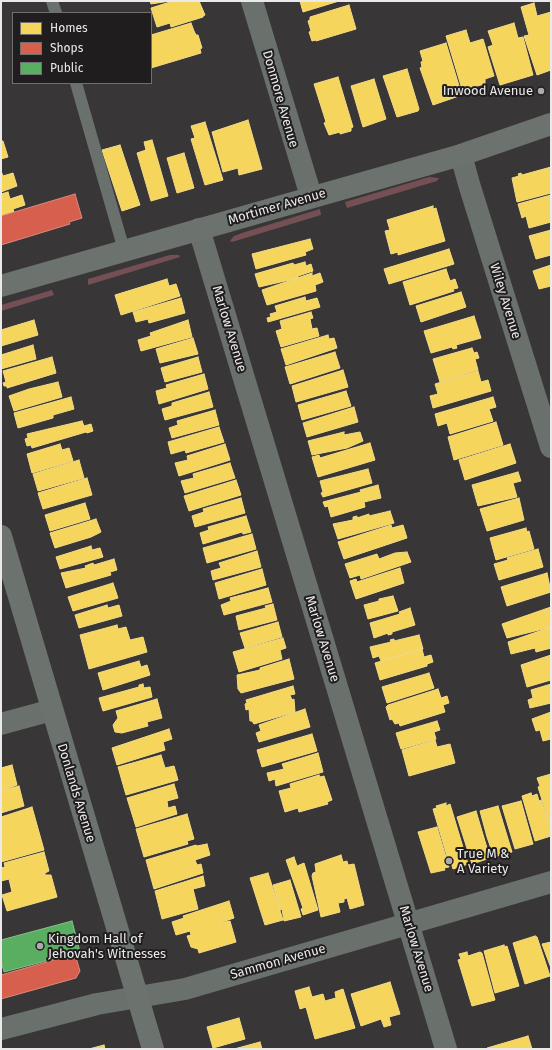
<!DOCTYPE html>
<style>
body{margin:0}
#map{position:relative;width:552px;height:1050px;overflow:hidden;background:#383637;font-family:"Fira Sans",sans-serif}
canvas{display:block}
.frame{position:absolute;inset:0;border:2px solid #ebe9e9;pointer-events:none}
.legend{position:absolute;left:12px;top:12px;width:140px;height:72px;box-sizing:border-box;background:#1f1d1e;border:1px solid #716f6f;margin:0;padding:5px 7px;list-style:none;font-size:12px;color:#ebe9e9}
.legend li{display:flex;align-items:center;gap:8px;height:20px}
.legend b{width:20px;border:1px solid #716f6f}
</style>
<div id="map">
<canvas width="552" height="1050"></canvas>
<div class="frame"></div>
<ul class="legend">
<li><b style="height:11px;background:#f6d55c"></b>Homes</li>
<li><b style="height:11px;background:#d6604d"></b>Shops</li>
<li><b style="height:11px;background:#5aae61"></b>Public</li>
</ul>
</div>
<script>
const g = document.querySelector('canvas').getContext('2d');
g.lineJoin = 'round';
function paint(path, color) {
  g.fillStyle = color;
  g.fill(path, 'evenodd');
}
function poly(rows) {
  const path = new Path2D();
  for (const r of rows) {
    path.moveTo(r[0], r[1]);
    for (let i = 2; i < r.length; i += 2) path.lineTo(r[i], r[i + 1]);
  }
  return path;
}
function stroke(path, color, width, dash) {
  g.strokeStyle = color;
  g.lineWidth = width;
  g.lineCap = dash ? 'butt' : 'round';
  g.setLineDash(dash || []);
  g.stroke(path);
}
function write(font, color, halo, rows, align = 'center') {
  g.font = font + ' "Fira Sans",sans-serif';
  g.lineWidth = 4;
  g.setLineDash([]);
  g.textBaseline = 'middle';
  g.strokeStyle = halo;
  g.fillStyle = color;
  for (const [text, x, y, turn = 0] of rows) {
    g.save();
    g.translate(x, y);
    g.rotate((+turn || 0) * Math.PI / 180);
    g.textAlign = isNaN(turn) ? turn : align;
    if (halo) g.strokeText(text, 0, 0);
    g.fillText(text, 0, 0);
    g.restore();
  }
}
paint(poly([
 [429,177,439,178,437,181,347,208,345,202],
 [320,209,321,215,232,242,230,241,234,236,245,232],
 [170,255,179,255,180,257,88,285,88,279],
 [52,290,54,295,1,311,1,305]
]), '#745054');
const homes = poly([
 [150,1,170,1,151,4,150,1],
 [173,1,199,1,205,15,203,16,203,17,171,27,170,23,157,27,151,8,173,1],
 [300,1,339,1,303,12,300,1],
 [534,3,537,16,551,12,551,70,537,75,524,36,529,35,521,7,534,3],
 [349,5,356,29,316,41,316,40,312,41,309,32,311,31,308,21,310,20,310,17,349,5],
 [191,23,194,31,196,35,198,35,202,48,200,49,201,53,151,68,151,35,191,23],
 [514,23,518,38,523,37,533,75,500,85,488,47,493,45,488,31,514,23],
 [466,30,470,43,483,39,494,76,485,79,485,84,465,89,462,89,446,36,466,30],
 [446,43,460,89,457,90,459,96,433,105,420,68,422,67,421,62,423,61,420,51,446,43],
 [407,69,419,109,418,111,397,117,383,76,407,69],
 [338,77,353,127,351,128,351,131,340,134,340,132,329,135,324,123,326,122,314,84,338,77],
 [374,79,386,119,363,127,351,86,374,79],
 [248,120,262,169,239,175,238,168,223,172,212,132,248,120],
 [205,122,223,180,205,185,191,139,195,138,191,126,205,122],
 [152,140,168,196,151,201,137,153,146,150,144,142,152,140],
 [1,141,3,141,8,157,1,159,1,141],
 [120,145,140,205,122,211,102,150,120,145],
 [184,153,194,188,177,193,167,158,184,153],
 [551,167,551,193,517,202,512,178,519,176,518,174,521,173,522,175,551,167],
 [1,171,3,176,13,173,17,186,1,192,1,171],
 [8,192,10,199,22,195,25,205,13,209,14,212,1,216,1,194,8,192],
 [551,195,551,222,529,228,526,216,522,218,518,204,551,195],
 [433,206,433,209,436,208,445,241,398,255,398,252,391,254,385,231,390,230,387,220,433,206],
 [551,230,551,255,536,259,529,236,551,230],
 [310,239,313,249,305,252,306,255,256,269,252,254,310,239],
 [449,249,454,264,389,284,384,269,449,249],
 [305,262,306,266,311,264,313,271,298,276,298,278,259,287,255,274,293,263,294,265,305,262],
 [551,265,551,286,539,289,533,271,551,265],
 [446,269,450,281,455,279,458,288,453,289,454,291,410,305,403,282,446,269],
 [312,273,312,276,320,273,323,282,315,285,316,291,267,305,262,290,312,273],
 [167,279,169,286,176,284,180,296,121,315,115,295,167,279],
 [461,292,466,307,421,322,416,306,461,292],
 [305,297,306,301,317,298,320,307,268,322,267,318,271,317,270,314,277,312,275,306,305,297],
 [181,298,185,313,149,323,148,319,136,322,133,312,181,298],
 [311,312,313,318,310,319,312,329,317,328,319,336,281,347,276,331,282,329,280,321,311,312],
 [474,316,481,338,456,345,457,348,453,349,452,347,431,353,424,331,474,316],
 [34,320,38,335,1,346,1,330,34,320],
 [188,320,192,337,141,351,138,340,151,336,150,333,188,320],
 [328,335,329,339,334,338,337,348,286,365,281,349,328,335],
 [193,338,198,354,160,363,156,349,193,338],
 [33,345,36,359,1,369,1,355,33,345],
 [472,348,474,353,477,352,479,358,475,359,478,370,440,382,433,359,472,348],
 [335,352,340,368,290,384,285,367,335,352],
 [52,357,56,373,7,388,7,386,4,386,3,383,6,382,3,371,52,357],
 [198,357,202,372,165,382,161,368,198,357],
 [343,370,348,387,296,402,292,386,343,370],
 [478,371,481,382,488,380,491,391,433,408,430,396,438,394,435,384,478,371],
 [204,374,208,389,159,404,156,391,167,388,166,385,204,374],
 [58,382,62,397,14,411,9,396,29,389,58,382],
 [346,391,351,406,302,420,298,405,346,391],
 [209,392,213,407,165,420,162,409,172,406,172,403,209,392],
 [71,397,74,409,53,415,53,418,18,428,14,413,71,397],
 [493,397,496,407,489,409,493,421,450,434,447,423,438,426,435,414,493,397],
 [354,407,358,422,307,437,303,423,354,407],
 [215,410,219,425,172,438,169,428,178,425,177,421,215,410],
 [82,421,84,426,91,424,93,431,87,433,86,432,32,448,31,445,27,446,25,439,28,438,27,434,82,421],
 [496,422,503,445,454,460,448,437,496,422],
 [219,427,224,442,186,453,185,450,171,454,168,442,219,427],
 [344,432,344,435,360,432,363,441,347,448,312,455,308,441,344,432],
 [370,443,375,460,318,477,312,457,319,455,320,458,370,443],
 [60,444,62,450,69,448,73,461,32,473,27,454,60,444],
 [225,444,230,460,179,476,175,463,188,460,187,456,225,444],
 [510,444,516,463,465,480,459,460,510,444],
 [79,460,84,478,38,491,33,474,79,460],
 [230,463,235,478,185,493,181,481,194,478,193,474,230,463],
 [368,469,372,483,323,497,321,493,323,492,320,481,368,469],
 [518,472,521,481,513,483,517,497,478,506,472,485,518,472],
 [87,478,92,495,43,509,38,493,87,478],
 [236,480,241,495,189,511,184,496,236,480],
 [378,485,381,498,364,502,365,507,331,517,328,506,325,507,323,502,361,492,360,490,378,485],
 [241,498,245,513,195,527,192,516,204,512,203,509,241,498],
 [519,498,524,520,487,531,480,509,519,498],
 [85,503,90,519,50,531,45,515,85,503],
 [390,511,394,523,338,539,333,524,353,520,353,517,357,516,357,518,369,514,369,516,390,511],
 [246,516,251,532,243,534,242,532,203,544,200,533,209,530,208,527,246,516],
 [96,519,101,532,91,537,55,548,50,533,96,519],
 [391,525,392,528,403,525,407,538,344,559,338,542,391,525],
 [526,528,527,532,529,531,534,549,496,560,490,538,526,528],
 [252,534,256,549,207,563,203,548,252,534],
 [91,546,92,550,100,548,103,557,60,569,56,557,91,546],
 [538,549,543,567,499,580,494,564,508,560,507,558,538,549],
 [257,551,261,567,213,580,211,571,221,568,219,563,257,551],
 [407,552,411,562,361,579,360,575,350,578,345,564,377,554,379,559,395,553,407,552],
 [114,559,117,570,110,572,111,575,66,588,61,573,86,568,85,566,93,563,94,565,114,559],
 [400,568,404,583,356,599,350,581,356,579,357,582,400,568],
 [262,569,266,585,219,599,215,583,262,569],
 [547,573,551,592,507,606,501,587,547,573],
 [113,583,118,598,73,611,68,597,113,583],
 [268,588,272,602,224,615,221,605,231,601,230,598,268,588],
 [393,596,398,611,368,619,364,605,379,601,379,599,393,596],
 [273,604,277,620,239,630,236,616,266,608,265,606,273,604],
 [107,605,108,608,119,605,122,616,79,628,75,615,107,605],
 [551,607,551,627,507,638,502,624,551,607],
 [410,608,415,625,392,632,392,634,388,635,388,633,374,638,370,623,400,614,399,612,410,608],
 [278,622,282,637,245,648,240,633,278,622],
 [117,625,118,629,126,627,130,640,143,637,147,652,89,669,80,635,117,625],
 [551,627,551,648,536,652,535,648,511,654,508,642,551,627],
 [419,635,423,649,381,661,379,656,373,658,370,647,391,642,390,640,394,639,394,641,419,635],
 [283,638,286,648,280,650,282,659,239,672,233,652,283,638],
 [422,649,424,657,431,655,433,662,427,664,427,666,380,680,375,663,422,649],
 [551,655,551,680,527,687,521,665,551,655],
 [289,659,294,679,241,693,238,689,237,675,260,670,260,668,289,659],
 [139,661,141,667,147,665,150,675,103,690,98,673,139,661],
 [429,673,434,688,387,703,382,687,429,673],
 [143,684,144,688,150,687,152,697,103,711,99,698,139,687,139,685,143,684],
 [551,684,551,703,530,708,528,700,533,698,531,690,551,684],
 [293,686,295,694,290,695,292,700,294,699,295,712,254,724,252,721,250,721,249,709,246,710,245,704,247,703,246,700,293,686],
 [438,689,441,698,447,696,449,703,443,705,445,712,400,726,399,723,395,724,392,719,390,720,386,707,388,705,438,689],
 [157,699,162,718,147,722,148,726,122,733,115,732,113,725,118,718,116,711,157,699],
 [305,709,310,727,259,742,256,733,261,731,259,725,305,709],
 [551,712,551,739,543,741,540,730,536,731,532,719,551,712],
 [437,721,440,730,434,732,436,739,401,749,396,733,437,721],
 [169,729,172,739,163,742,165,750,117,765,112,748,169,729],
 [312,734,317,751,262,767,257,750,312,734],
 [435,740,437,747,450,744,455,763,409,776,402,750,435,740],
 [318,753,323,772,276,786,275,779,269,781,267,773,284,769,282,764,318,753],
 [161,755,165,768,174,766,178,780,126,795,118,767,161,755],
 [12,765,17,785,1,791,1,768,12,765],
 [551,774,551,829,538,787,540,786,537,778,551,774],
 [319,775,320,777,324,776,332,800,327,802,328,804,299,812,298,808,285,812,279,791,291,788,290,784,319,775],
 [174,784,178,798,167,801,168,808,175,806,177,814,136,827,127,798,174,784],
 [19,786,24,806,1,813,1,791,19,786],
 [531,793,532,796,537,794,539,801,541,800,551,830,551,836,535,841,522,796,531,793],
 [521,801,533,844,515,849,502,806,521,801],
 [446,803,446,806,450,804,468,864,453,869,451,862,449,863,433,809,437,808,436,806,446,803],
 [498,806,512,852,494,857,487,837,480,811,498,806],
 [32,807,44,850,1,862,1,817,32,807],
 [476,811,490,858,472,864,457,817,476,811],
 [187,814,194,839,187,841,188,844,144,857,136,829,187,814],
 [437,827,449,867,444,868,445,870,431,873,418,832,437,827],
 [207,844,210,855,195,860,197,865,201,864,203,873,154,889,146,860,196,845,197,846,207,844],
 [44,852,49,871,45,873,45,875,51,875,57,897,7,911,2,895,12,892,9,879,1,881,1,868,5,867,4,863,44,852],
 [341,855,343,862,347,861,348,865,354,864,364,905,350,909,347,898,344,899,344,902,338,903,340,912,321,917,312,876,313,873,316,872,315,864,341,855],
 [294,857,297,866,304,863,318,910,303,915,301,909,303,908,286,860,294,857],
 [268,873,283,920,265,925,250,878,268,873],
 [203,876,205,886,193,889,198,909,162,919,155,891,203,876],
 [290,880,301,917,284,921,282,909,280,910,273,885,290,880],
 [229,901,234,918,219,923,230,921,236,942,199,953,198,949,191,947,187,936,191,935,190,931,176,935,172,922,184,918,183,916,229,901],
 [535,936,537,937,550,976,525,984,513,943,535,936],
 [551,942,551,968,542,944,551,942],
 [504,945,505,947,507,946,519,986,495,993,484,951,504,945],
 [467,952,468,956,480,952,482,953,495,1000,472,1006,458,960,461,959,459,954,467,952],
 [390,982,400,1014,389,1017,391,1025,384,1027,381,1019,361,1026,351,994,390,982],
 [309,987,312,997,323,994,325,1001,336,998,335,992,343,989,355,1028,315,1039,306,1007,300,1009,295,991,309,987],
 [239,1018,245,1039,213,1048,207,1027,239,1018],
 [528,1036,532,1049,488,1049,487,1048,528,1036],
 [260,1042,262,1049,234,1049,260,1042],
 [104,1045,105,1049,89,1049,104,1045]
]);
paint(homes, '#f6d55c');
stroke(homes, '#f3db86', 1);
const shops = poly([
 [75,194,82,218,69,222,70,224,1,245,1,216,75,194],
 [75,954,80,971,76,978,1,999,1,975,75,954]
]);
paint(shops, '#d6604d');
stroke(shops, '#dc897c', 1);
const public = poly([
 [72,921,80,952,4,972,1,961,1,940,72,921]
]);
paint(public, '#5aae61');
stroke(public, '#86c08a', 1);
stroke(poly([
 [52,1,56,13],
 [76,83,124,250]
]), '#6a706b', 12);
stroke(poly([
 [252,1,311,196],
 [461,155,469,184,551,447],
 [199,229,446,1049],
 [1,724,52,710],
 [1,1029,97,1004,185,989,551,882]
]), '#6a706b', 22);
stroke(poly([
 [1,286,461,155,551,124],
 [1,536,153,1049]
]), '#6c726e', 22);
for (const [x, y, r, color] of [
 [541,91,4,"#acaaab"],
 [449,861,4,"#acaaab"],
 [40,946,4,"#acaaab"]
]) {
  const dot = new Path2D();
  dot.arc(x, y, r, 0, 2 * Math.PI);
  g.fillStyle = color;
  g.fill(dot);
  stroke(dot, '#1f1d1e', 1.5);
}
write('13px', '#ebe9e9', '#1f1d1e', [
 ["Inwood Avenue",533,91,"right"],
 ["True M &",457,854],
 ["A Variety",457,869],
 ["Kingdom Hall of",48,939],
 ["Jehovah's Witnesses",48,954]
], 'left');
write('13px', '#ebe9e9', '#1f1d1e', [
 ["Donmore Avenue",280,99,74],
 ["Mortimer Avenue",277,207,-16],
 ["Wiley Avenue",505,301,73],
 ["Marlow Avenue",229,329,73],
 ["Marlow Avenue",322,639,73],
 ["Donlands Avenue",76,793,73],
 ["Marlow Avenue",416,949,73],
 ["Sammon Avenue",278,962,-16]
]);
</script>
